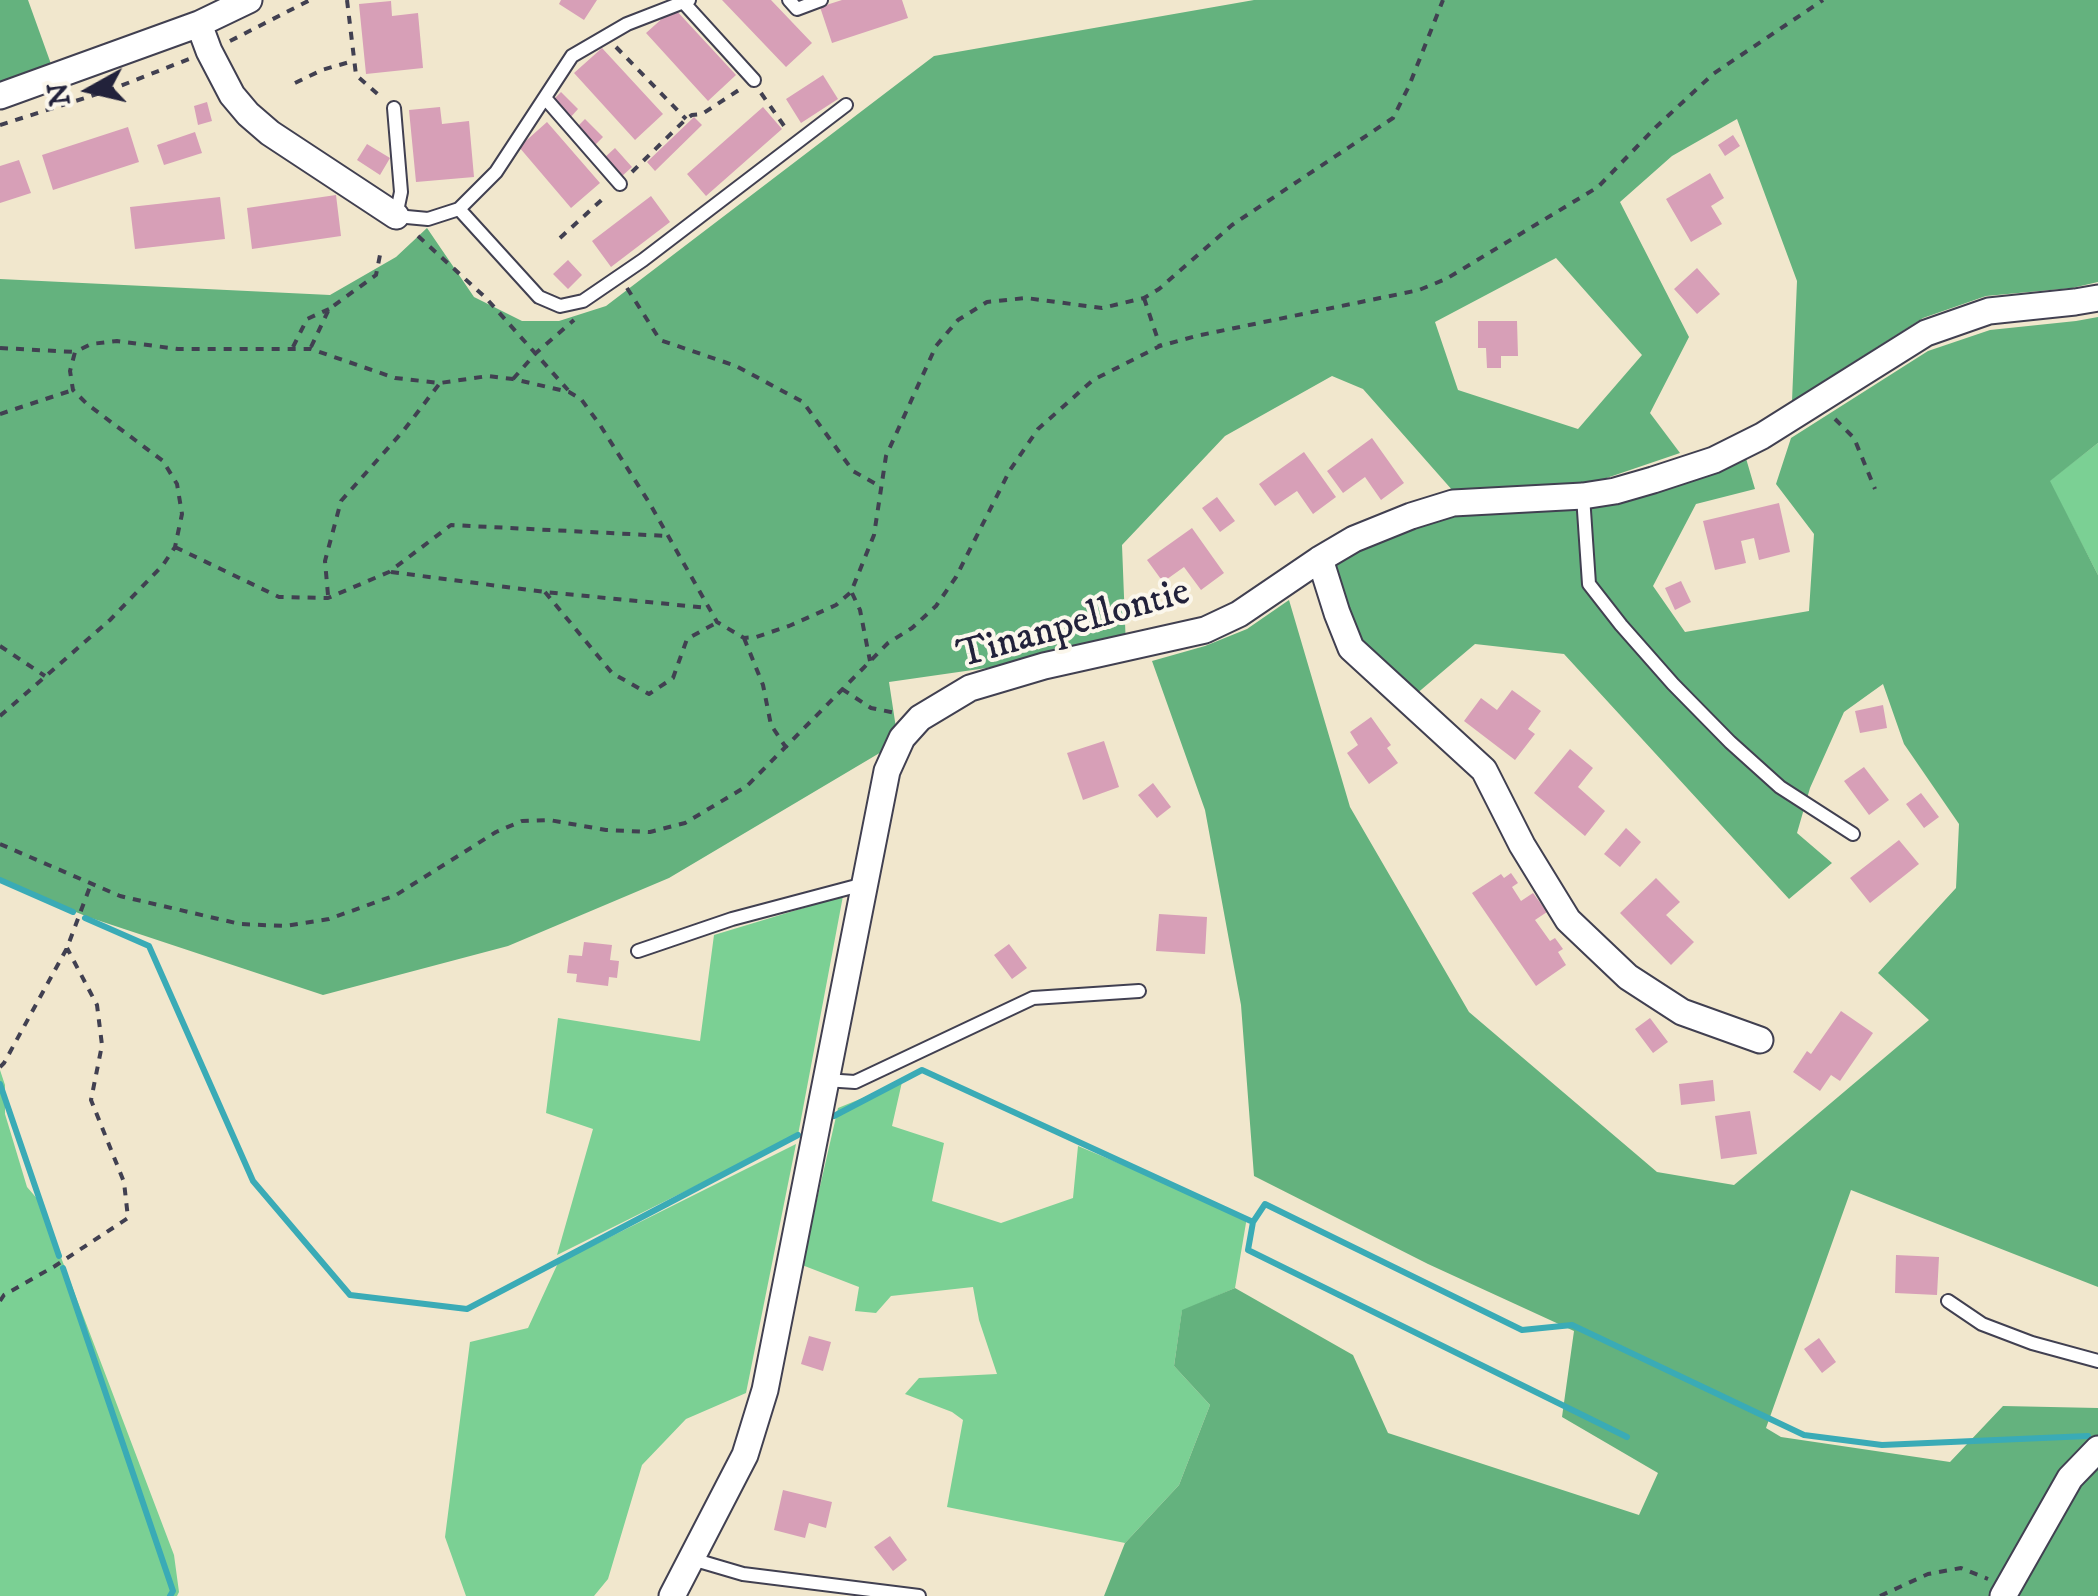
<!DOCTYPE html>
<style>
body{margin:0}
#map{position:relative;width:2098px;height:1596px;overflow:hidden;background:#f1e7cd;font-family:"IM FELL DW Pica",serif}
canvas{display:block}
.north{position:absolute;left:40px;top:40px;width:100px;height:100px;-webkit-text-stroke:8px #fbf7ec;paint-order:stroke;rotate:262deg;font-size:28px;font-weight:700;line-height:40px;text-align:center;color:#22223b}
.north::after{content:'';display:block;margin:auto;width:35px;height:45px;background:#22223b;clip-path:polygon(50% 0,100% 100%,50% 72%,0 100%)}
</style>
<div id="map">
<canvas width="2098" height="1596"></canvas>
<div class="north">N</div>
</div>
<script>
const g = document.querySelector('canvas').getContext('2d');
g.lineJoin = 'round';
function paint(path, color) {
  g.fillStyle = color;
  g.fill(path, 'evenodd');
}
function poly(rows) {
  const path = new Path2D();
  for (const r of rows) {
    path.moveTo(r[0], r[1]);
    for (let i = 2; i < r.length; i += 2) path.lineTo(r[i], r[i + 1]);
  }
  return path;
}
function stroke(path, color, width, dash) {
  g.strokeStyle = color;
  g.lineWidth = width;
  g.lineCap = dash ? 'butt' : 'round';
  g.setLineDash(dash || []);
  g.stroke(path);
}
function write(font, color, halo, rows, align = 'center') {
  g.font = font + ' "IM FELL DW Pica",serif';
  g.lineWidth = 8;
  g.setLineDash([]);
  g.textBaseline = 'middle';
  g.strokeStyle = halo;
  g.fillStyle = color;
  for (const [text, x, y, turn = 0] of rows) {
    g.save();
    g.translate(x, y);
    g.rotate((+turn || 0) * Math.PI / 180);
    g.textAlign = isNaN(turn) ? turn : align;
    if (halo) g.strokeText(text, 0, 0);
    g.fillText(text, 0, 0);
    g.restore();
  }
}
paint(poly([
 [2098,443,2098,575,2049,481],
 [843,896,798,1135,557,1255,593,1129,546,1113,558,1018,700,1041,714,935],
 [0,1070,5,1085,5,1114,27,1187,40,1202,174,1555,179,1592,177,1596,0,1596],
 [902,1082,892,1126,944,1143,932,1201,1001,1223,1073,1198,1078,1146,1247,1217,1235,1288,1182,1311,1174,1366,1210,1405,1179,1485,1125,1543,947,1507,963,1420,952,1412,905,1394,919,1378,997,1374,979,1320,973,1287,891,1296,876,1313,855,1311,859,1287,802,1265,838,1108],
 [796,1144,746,1393,686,1419,642,1465,608,1579,594,1596,466,1596,445,1537,470,1342,528,1328,558,1263]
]), '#7bd094');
paint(poly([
 [0,0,28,0,51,64,0,84],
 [1254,0,2098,0,2098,282,2072,288,1986,296,1923,318,1792,401,1797,281,1737,119,1672,156,1620,202,1689,337,1650,413,1680,453,1586,485,1453,491,1363,389,1332,376,1225,436,1122,545,1126,648,889,682,896,728,888,748,669,878,508,946,323,995,88,917,0,881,0,279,330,295,396,257,427,228,474,297,522,321,559,321,606,306,934,56],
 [1556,258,1642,355,1578,429,1458,390,1435,322],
 [2098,317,2098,443,2050,481,2098,575,2098,1287,1851,1190,1766,1428,1781,1437,1950,1462,2003,1406,2098,1408,2098,1596,1104,1596,1125,1543,1179,1485,1210,1405,1174,1366,1182,1310,1235,1288,1353,1355,1388,1433,1639,1515,1658,1473,1562,1417,1574,1331,1428,1264,1254,1176,1241,1005,1205,810,1152,661,1205,646,1247,629,1289,600,1350,807,1469,1012,1657,1172,1734,1185,1929,1020,1878,973,1956,888,1959,824,1904,744,1883,684,1844,712,1810,788,1797,833,1832,863,1789,899,1564,654,1475,644,1415,695,1362,643,1335,566,1375,542,1455,515,1614,502,1680,485,1745,455,1755,489,1696,504,1653,586,1685,632,1809,611,1814,534,1776,484,1791,438,1928,351,1990,330,2076,321]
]), '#64b27e');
stroke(poly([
 [0,880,73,912],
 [85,918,149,946,253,1181,350,1295,467,1309,798,1135],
 [0,1084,59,1256],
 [834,1116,922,1070,1253,1222,1265,1204,1522,1330,1572,1325,1804,1435,1882,1445,2088,1436],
 [1253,1222,1248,1250,1627,1437],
 [63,1268,173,1591,170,1596]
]), '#3aabb6', 6);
paint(poly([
 [561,0,597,0,584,20,559,4],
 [722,0,771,0,812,43,786,67],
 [842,0,902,0,908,18,832,43,820,7],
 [391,1,392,16,418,13,423,68,366,74,359,4],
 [674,8,736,75,708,101,646,33],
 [602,48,663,114,635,140,574,73],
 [823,75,838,99,801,123,786,99],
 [561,92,578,109,569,119,551,102],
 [207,102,212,121,198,125,194,106],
 [440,107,442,124,469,121,474,177,416,182,409,110],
 [763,107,782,129,706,196,687,174],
 [694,117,702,125,655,171,647,162],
 [585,119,603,137,594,146,577,127],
 [547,122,600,183,571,208,519,147],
 [128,127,139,162,53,190,42,155],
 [195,132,202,153,164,165,157,145],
 [1733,135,1740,146,1725,156,1718,145],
 [367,144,390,158,380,175,357,160],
 [615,148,632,167,621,177,604,158],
 [19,160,31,193,0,203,0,166],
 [1710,173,1724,198,1711,206,1722,224,1691,242,1666,199],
 [336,195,341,236,252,249,247,208],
 [651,196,670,222,611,267,592,241],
 [220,197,225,239,135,249,130,207],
 [568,260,582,275,568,289,553,274],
 [1697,268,1720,294,1697,314,1674,289],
 [1478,321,1517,321,1518,356,1501,356,1501,368,1487,368,1486,348,1478,348],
 [1372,438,1404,483,1381,500,1365,477,1343,493,1327,471],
 [1304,452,1336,497,1313,514,1297,491,1275,506,1259,484],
 [1217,497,1235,521,1220,532,1202,508],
 [1779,503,1790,552,1759,560,1754,538,1741,541,1746,563,1715,570,1703,521],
 [1192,528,1224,573,1201,590,1184,567,1163,582,1147,560],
 [1681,581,1691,602,1675,610,1665,588],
 [1512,690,1541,711,1528,729,1535,734,1515,760,1464,721,1481,698,1497,710],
 [1883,705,1887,728,1860,733,1855,711],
 [1371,717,1391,745,1387,748,1398,763,1369,784,1347,753,1358,745,1350,732],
 [1104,741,1119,787,1083,800,1067,753],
 [1570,749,1593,768,1578,787,1605,811,1585,836,1534,793],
 [1864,767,1889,800,1869,815,1844,781],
 [1153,783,1171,807,1157,818,1138,795],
 [1921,793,1939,817,1924,828,1906,804],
 [1626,828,1641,842,1620,867,1604,854],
 [1899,840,1919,864,1870,903,1850,878],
 [1511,873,1518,883,1512,887,1521,901,1533,893,1547,912,1535,920,1550,941,1555,938,1563,949,1558,952,1566,965,1536,986,1472,893,1501,874,1504,878],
 [1656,878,1680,902,1666,915,1694,942,1671,965,1620,913],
 [1159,914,1207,917,1205,954,1156,951],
 [584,942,612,945,610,960,619,961,617,978,609,977,608,986,576,982,577,974,567,973,569,955,582,956],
 [1009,944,1027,968,1012,979,994,955],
 [1841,1011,1873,1033,1840,1081,1831,1075,1820,1091,1793,1072,1807,1051,1811,1054],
 [1650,1018,1668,1042,1653,1053,1635,1029],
 [1713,1080,1715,1101,1681,1105,1679,1084],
 [1750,1111,1757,1154,1721,1159,1715,1116],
 [1896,1255,1939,1257,1937,1295,1895,1293],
 [809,1336,831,1342,823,1371,801,1364],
 [1819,1338,1836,1362,1822,1373,1804,1349],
 [783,1490,832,1502,826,1528,809,1523,805,1538,774,1530],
 [890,1536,907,1560,893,1571,874,1547]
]), '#d79fb7');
const service = poly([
 [789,0,797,9,821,0],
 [684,3,754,80],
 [545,98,620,184],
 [394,108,401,192,396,216,428,219,459,209,496,172,572,56,627,24,689,0],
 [459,209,539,297,560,306,583,301,643,260,846,105],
 [1583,496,1589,584,1621,625,1673,684,1730,742,1780,787,1853,834],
 [638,951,732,919,864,884],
 [825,1080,855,1082,1033,998,1139,991],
 [1948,1301,1982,1324,2032,1343,2098,1361],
 [692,1559,743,1574,919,1596]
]);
const minor = poly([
 [199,24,209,51,232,95,248,114,270,133,396,216],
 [0,96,199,24,249,0],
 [1320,559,1337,613,1351,648,1484,770,1522,845,1568,920,1628,977,1682,1012,1760,1040],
 [672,1596,745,1455,765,1390,887,771,902,738,920,718,970,688,1044,666,1205,630,1239,614,1320,559,1354,539,1411,516,1453,503,1583,496,1615,491,1653,480,1714,460,1762,436,1926,333,1989,311,2075,302,2098,298],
 [2003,1596,2070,1478,2098,1449]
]);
stroke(service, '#414051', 16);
stroke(minor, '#414051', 29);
stroke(poly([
 [347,0,356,75,382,98],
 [230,41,310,0],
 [616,47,686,119],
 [295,83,322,70,353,61],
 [761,93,787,130],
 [0,125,110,90,189,59],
 [632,172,686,119,692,115,702,114,742,88],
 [418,236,486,298,568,390],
 [560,238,607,195],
 [627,288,660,340,736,366,803,402,853,471,881,487],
 [1144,298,1160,346],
 [293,347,307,319,329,309],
 [311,347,329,309,376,275,381,250],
 [0,348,75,352],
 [513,379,536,353,574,320],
 [0,414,73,390],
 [1835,419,1854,438,1875,489],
 [175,547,279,597,328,598,389,572,451,525,668,536],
 [391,572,545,592,709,608],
 [545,592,612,673,649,694,673,678,687,639,716,623],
 [852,593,860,610,870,661],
 [328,595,325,561,341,501,404,430,440,383],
 [744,638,763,685,771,725,787,749],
 [0,646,45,676],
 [842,689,871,708,896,713],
 [0,716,110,620,163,565,175,547,182,514,177,484,163,461,87,404,73,390,70,371,75,352,91,344,117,341,178,349,311,349,395,378,440,383,488,376,513,379,569,392,581,399,600,425,650,504,717,622,744,638,756,637,789,626,836,605,851,592,874,535,886,456,936,346,958,320,987,302,1026,298,1102,308,1144,298,1159,289,1232,225,1393,118,1409,86,1443,0],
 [0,844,120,896,240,924,285,926,329,919,396,895,496,832,522,821,549,820,606,830,650,832,685,823,747,786,888,643,912,628,936,606,956,577,1010,470,1038,429,1093,380,1160,346,1196,336,1419,290,1446,279,1598,187,1656,127,1713,74,1823,0],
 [0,1067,4,1063,67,948,91,884],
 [0,1301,4,1295,55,1266,128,1218,124,1182,91,1100,102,1045,97,1005,67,948],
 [1880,1596,1928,1574,1961,1568,1988,1579]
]), '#414051', 4, [8, 8]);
stroke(service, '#fff', 12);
stroke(minor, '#fff', 25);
write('40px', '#22223b', '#fbf7ec', [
 ["Tinanpellontie",1074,626,-16]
]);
</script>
